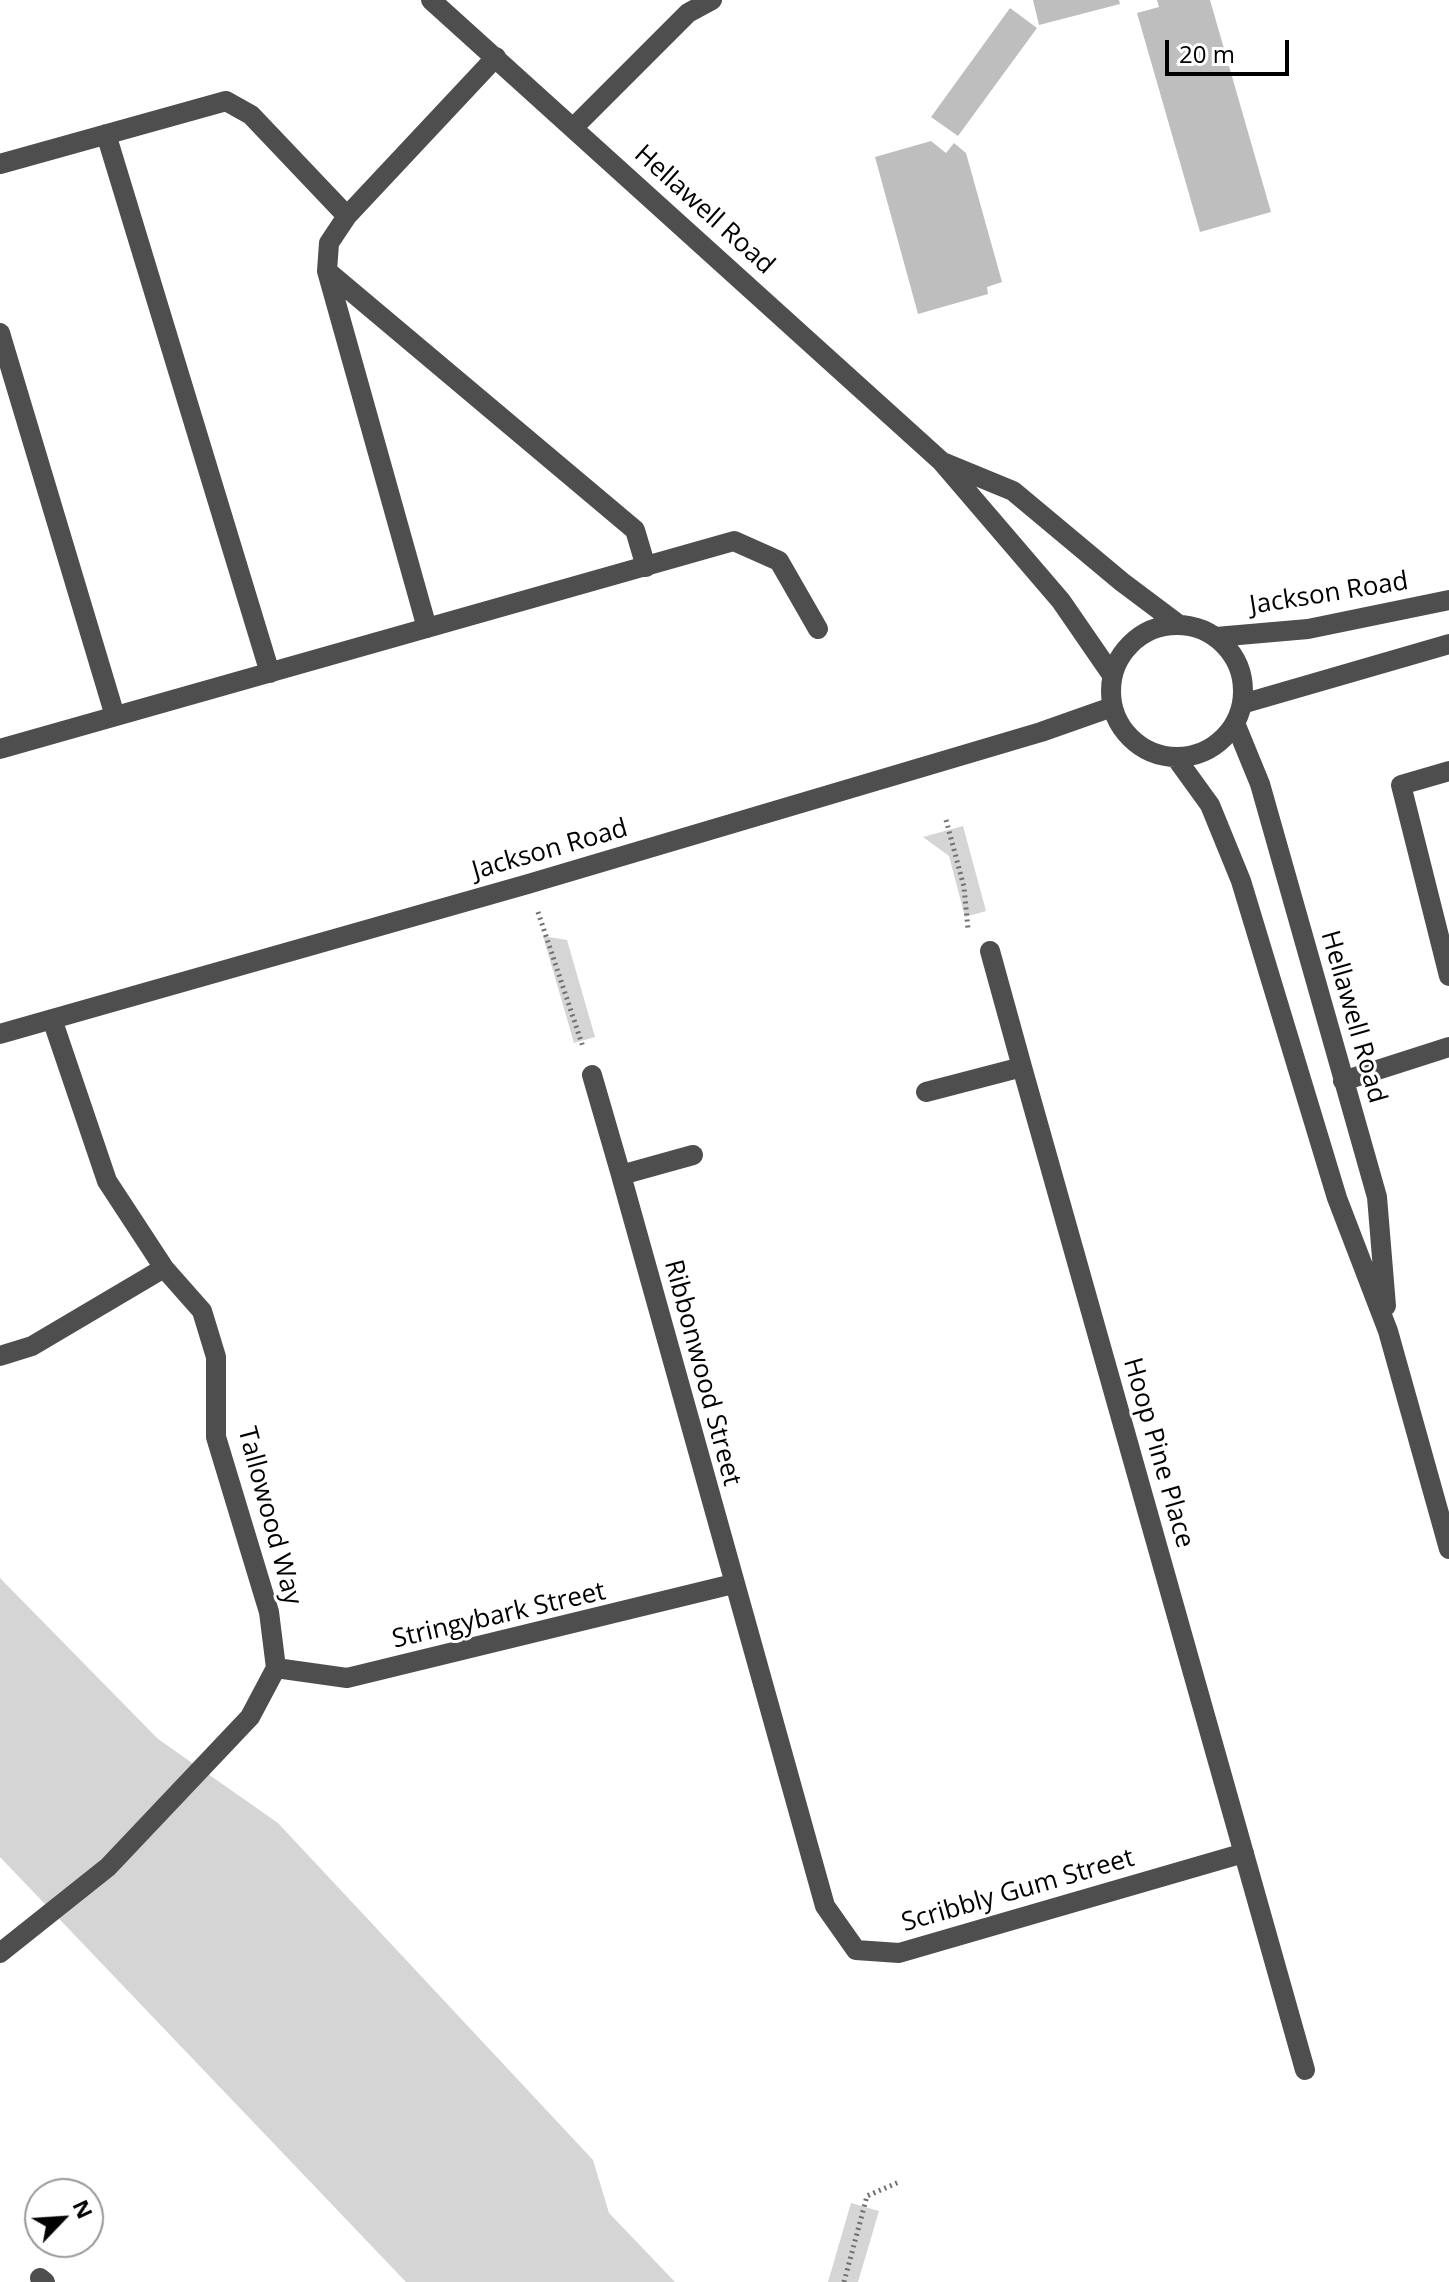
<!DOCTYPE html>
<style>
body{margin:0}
#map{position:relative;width:1449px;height:2282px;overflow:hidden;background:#fff;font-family:"Open Sans",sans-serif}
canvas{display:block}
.north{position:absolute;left:24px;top:2178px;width:80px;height:80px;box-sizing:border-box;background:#fff;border:2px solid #999;border-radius:50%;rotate:65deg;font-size:22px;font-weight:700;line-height:32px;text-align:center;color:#000}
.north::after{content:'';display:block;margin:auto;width:28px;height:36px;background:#000;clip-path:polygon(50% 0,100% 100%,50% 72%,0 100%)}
.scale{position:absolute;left:1165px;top:40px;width:124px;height:36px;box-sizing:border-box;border:4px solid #000;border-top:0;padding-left:10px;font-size:24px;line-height:28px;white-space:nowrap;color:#000;-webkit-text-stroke:6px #fff;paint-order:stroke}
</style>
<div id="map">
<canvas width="1449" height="2282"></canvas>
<div class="north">N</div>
<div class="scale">20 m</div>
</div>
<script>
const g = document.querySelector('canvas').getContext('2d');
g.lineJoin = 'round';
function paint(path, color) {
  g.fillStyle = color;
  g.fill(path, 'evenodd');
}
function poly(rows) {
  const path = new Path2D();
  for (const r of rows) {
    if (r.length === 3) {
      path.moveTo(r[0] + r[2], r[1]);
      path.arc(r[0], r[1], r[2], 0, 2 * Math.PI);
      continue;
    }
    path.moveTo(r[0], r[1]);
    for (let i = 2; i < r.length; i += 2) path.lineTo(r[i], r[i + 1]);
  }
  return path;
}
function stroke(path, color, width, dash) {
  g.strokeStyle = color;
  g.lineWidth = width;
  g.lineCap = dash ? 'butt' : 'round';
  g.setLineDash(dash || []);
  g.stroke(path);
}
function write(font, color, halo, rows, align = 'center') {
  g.font = font + ' "Open Sans",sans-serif';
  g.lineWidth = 6;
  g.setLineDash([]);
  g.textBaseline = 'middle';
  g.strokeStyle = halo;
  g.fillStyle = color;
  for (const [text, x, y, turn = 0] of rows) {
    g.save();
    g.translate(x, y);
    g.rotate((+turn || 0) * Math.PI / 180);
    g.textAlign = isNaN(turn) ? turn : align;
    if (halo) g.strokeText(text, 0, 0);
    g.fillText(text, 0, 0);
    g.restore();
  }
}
paint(poly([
 [963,826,986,911,965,917,949,856,923,837],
 [543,936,567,940,595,1037,574,1043],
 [0,1578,158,1739,278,1823,593,2160,609,2213,675,2282,406,2282,0,1857],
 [851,2203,879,2211,858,2282,828,2282]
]), '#d5d5d5');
paint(poly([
 [1033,0,1119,0,1120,4,1039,25],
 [1157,0,1210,0,1271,212,1200,232,1137,13,1159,7],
 [1010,8,1037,28,958,136,931,117],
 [931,141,946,153,954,143,966,153,1002,282,987,287,988,294,918,314,875,157]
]), '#bebebe');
stroke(poly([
 [946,820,964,887,968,929],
 [538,912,583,1047],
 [844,2282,867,2196,899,2182]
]), '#707070', 5, [2, 4]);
stroke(poly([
 [431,0,941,461,1061,601,1112,675],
 [574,127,688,13,712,0],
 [106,134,270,673],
 [0,164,226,101,251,115,347,216],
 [327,271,635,530,646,567],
 [0,333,115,716],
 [945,463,1013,491,1122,582,1178,624],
 [1177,691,66],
 [427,628,327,271,329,243,347,216,496,57],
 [1216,637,1308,629,1449,600],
 [1242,704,1449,644],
 [1235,723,1260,784,1377,1197,1386,1306],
 [0,749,734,541,779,561,818,629],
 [1176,758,1210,805,1241,881,1337,1198,1388,1331,1449,1549],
 [1449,771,1401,785,1449,976],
 [0,1034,528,884,1041,732,1112,707],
 [1022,1067,1305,2070],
 [592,1075,621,1175,693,1155],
 [1343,1081,1449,1047],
 [926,1092,1022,1067,990,951],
 [621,1175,825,1906,856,1950,899,1953,1244,1853],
 [0,1356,32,1346,164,1268],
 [276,1668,347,1678,733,1584],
 [0,1953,108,1867,250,1717,276,1668,269,1612,216,1437,216,1357,202,1311,164,1268,107,1181,52,1019],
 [40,2278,45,2282]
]), '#4e4e4e', 20);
write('26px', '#000', '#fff', [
 ["Hellawell Road",704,210,42],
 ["Jackson Road",1329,594,-9],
 ["Jackson Road",550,850,-16],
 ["Hellawell Road",1353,1017,74],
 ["Ribbonwood Street",702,1373,75],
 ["Hoop Pine Place",1158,1453,74],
 ["Tallowood Way",269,1516,75],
 ["Stringybark Street",499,1616,-13],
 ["Scribbly Gum Street",1018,1891,-16]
]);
</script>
